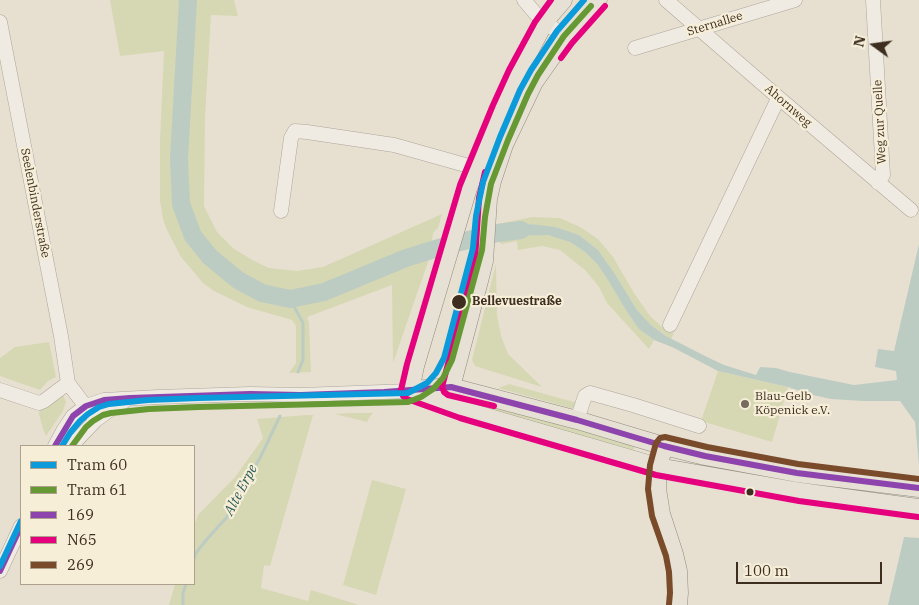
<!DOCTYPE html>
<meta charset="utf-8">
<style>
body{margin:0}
#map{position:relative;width:919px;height:605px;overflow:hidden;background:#e7e0d1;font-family:"IBM Plex Serif",serif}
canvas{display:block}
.legend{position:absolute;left:20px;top:445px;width:175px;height:140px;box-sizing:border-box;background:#f7eed8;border:1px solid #ada18e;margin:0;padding:6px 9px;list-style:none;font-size:15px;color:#3d2e20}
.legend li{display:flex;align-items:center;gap:10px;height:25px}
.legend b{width:25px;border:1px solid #ada18e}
.north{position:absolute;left:849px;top:20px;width:50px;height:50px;-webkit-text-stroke:4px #f7eed8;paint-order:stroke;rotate:284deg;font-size:14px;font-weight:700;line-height:20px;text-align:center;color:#3d2e20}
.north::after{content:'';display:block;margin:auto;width:18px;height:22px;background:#3d2e20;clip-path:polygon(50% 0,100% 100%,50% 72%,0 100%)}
.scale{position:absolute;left:736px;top:562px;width:146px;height:22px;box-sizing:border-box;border:2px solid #3d2e20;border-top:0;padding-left:6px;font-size:15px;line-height:18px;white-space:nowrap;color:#3d2e20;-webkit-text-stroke:4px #f7eed8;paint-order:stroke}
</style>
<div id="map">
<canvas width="919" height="605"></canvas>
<ul class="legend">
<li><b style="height:6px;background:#0b9ada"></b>Tram 60</li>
<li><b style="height:6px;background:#693"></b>Tram 61</li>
<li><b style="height:6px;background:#8e44ad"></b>169</li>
<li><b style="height:6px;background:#e5007d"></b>N65</li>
<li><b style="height:6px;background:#7a4b2a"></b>269</li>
</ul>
<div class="north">N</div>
<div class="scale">100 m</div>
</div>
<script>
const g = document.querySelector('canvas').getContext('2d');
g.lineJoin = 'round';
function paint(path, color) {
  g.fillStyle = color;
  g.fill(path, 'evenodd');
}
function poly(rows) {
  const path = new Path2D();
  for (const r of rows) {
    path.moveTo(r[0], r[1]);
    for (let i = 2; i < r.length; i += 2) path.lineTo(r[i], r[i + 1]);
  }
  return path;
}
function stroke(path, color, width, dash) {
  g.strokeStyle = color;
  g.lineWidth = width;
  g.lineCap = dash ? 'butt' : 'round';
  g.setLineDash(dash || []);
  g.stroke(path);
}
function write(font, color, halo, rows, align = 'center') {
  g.font = font + ' "IBM Plex Serif",serif';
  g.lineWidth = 4.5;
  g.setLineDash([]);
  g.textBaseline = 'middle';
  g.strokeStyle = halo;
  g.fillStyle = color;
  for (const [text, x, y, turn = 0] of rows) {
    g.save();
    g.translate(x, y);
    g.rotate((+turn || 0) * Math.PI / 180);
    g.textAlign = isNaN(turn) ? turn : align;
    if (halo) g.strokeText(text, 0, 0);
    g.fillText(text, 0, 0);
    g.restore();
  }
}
paint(poly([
 [110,0,234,0,238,16,211,15,205,116,204,206,217,232,234,249,254,261,269,268,297,271,323,267,442,214,438,228,433,233,430,256,393,363,392,285,307,317,309,323,311,372,289,373,296,363,296,326,292,320,247,307,214,291,203,283,181,257,167,230,163,219,160,201,160,140,164,51,120,56],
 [532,217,560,218,580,227,598,239,613,257,634,293,650,316,661,326,674,333,671,339,651,325,637,310,615,274,598,250,579,235,530,224,499,229,498,224],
 [548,234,570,242,585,252,597,264,606,277,627,312,639,329,654,340,649,349,607,303,599,287,586,271,560,250,542,246,518,250,517,241,502,244,499,242,499,236],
 [496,264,497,315,501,336,508,354,542,387,475,366,472,360],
 [49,342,56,377,48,381,40,390,0,376,0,358,15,347],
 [718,371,788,387,772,442,701,421],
 [509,384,577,403,573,408,571,408,498,388],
 [62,393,66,402,63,411,46,436,43,429,39,414,40,409],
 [469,396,636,444,634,450,467,404],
 [350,413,373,413,369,418,367,422,335,414],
 [307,415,313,415,270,566,264,565,261,588,308,601,311,590,359,605,169,605,175,584,194,584,194,526,198,515,236,476,263,438,257,419],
 [372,480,406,489,376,595,343,585]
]), '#d6d7b3');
paint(poly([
 [530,224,555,227,579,235,598,250,615,274,637,310,651,325,666,336,707,357,724,365,756,375,760,367,776,368,790,372,854,385,897,380,896,371,875,367,878,349,894,351,919,244,919,465,915,422,900,401,863,401,831,399,813,395,788,387,718,371,672,347,654,340,639,329,627,312,606,277,597,264,585,252,570,242,548,235,499,236,499,229],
 [904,537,919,538,919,605,888,605]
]), '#bcccc2');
stroke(poly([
 [290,299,303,323,303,360,298,372],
 [194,559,196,553,207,539,227,517,261,456,280,416],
 [183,605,183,593,186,584]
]), '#bcccc2', 3);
stroke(poly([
 [188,0,179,159,181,204,193,236,210,257,238,280,262,293,290,299,324,292,406,258,448,245,497,233,521,230]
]), '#bcccc2', 18);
const minor = poly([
 [524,0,535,13,565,38],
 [666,0,779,98,911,210],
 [873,0,883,175,878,183],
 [0,22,61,336,68,383,96,420],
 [635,48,795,0],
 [281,211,291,138,295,131,307,132,394,145,476,168],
 [670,325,776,103,779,98],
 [0,390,39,403,44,401,68,383],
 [577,420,585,396,590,393,633,405,699,426],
 [55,446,63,431,73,416,86,406,104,400,158,397,250,394,301,395,410,391],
 [71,446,96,420,111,409,125,401],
 [0,571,21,526]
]);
const major = poly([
 [414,390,451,387,577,420,664,446,705,456,797,473,919,488],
 [410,391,462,410,658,467,801,492,919,508],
 [410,391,415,366,468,188,501,108,517,74,542,27,550,15,563,0],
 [443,396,451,387,479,281,484,261,488,199,492,181,504,145,534,82,565,38,598,0],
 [661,456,658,467,657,489,661,514,674,554,678,571,679,593,678,605]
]);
stroke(minor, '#ada599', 15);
stroke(major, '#928b80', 19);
stroke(minor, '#efebe3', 14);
stroke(major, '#e6e1d4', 18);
stroke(poly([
 [55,446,73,416,86,406,104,400,130,398,250,394,301,395,384,392,451,387,577,420,664,446,705,456,797,473,919,488],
 [0,571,21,526]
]), '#8e44ad', 6);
stroke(poly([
 [551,0,535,22,509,70,493,105,460,185,407,364,401,390,403,396,407,399,460,418,656,475,799,501,918,517],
 [561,58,572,43,605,6],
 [485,172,479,198,475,260,442,387,444,392,448,395,494,406]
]), '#e5007d', 6);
stroke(poly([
 [669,604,670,593,669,572,666,556,652,516,648,489,650,465,656,443,660,438,665,437,707,447,798,464,919,479]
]), '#7a4b2a', 6);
stroke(poly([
 [62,446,70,433,80,421,88,414,99,407,109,404,148,400,199,398,408,393,427,383,436,373,444,358,473,248,476,216,483,182,500,137,520,90,531,70,557,31,584,0],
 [0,566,21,521]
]), '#0b9ada', 6);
stroke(poly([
 [72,446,86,427,93,421,103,415,111,413,149,409,199,407,408,402,421,397,433,389,443,378,452,360,482,250,485,217,491,184,508,140,528,94,538,75,564,36,591,6]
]), '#693', 6);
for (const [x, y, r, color] of [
 [459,302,8,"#3d2e20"],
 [745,404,5,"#786c5e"],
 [750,492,4.5,"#3d2e20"]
]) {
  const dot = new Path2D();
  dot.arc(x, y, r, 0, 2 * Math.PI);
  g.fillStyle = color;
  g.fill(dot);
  stroke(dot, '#f7eed8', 2);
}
write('12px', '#3d2e20', '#f7eed8', [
 ["Sternallee",715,24,-17],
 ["Ahornweg",788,106,41],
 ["Weg zur Quelle",880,122,-93],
 ["Seelenbinderstraße",35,203,79]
]);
write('bold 12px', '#3d2e20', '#f7eed8', [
 ["Bellevuestraße",472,302]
], 'left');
write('12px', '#3d2e20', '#f7eed8', [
 ["Blau-Gelb",755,397],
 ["Köpenick e.V.",755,411]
], 'left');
write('italic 14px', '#2f5d5a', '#f7eed8', [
 ["Alte Erpe",241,490,-62]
]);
</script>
